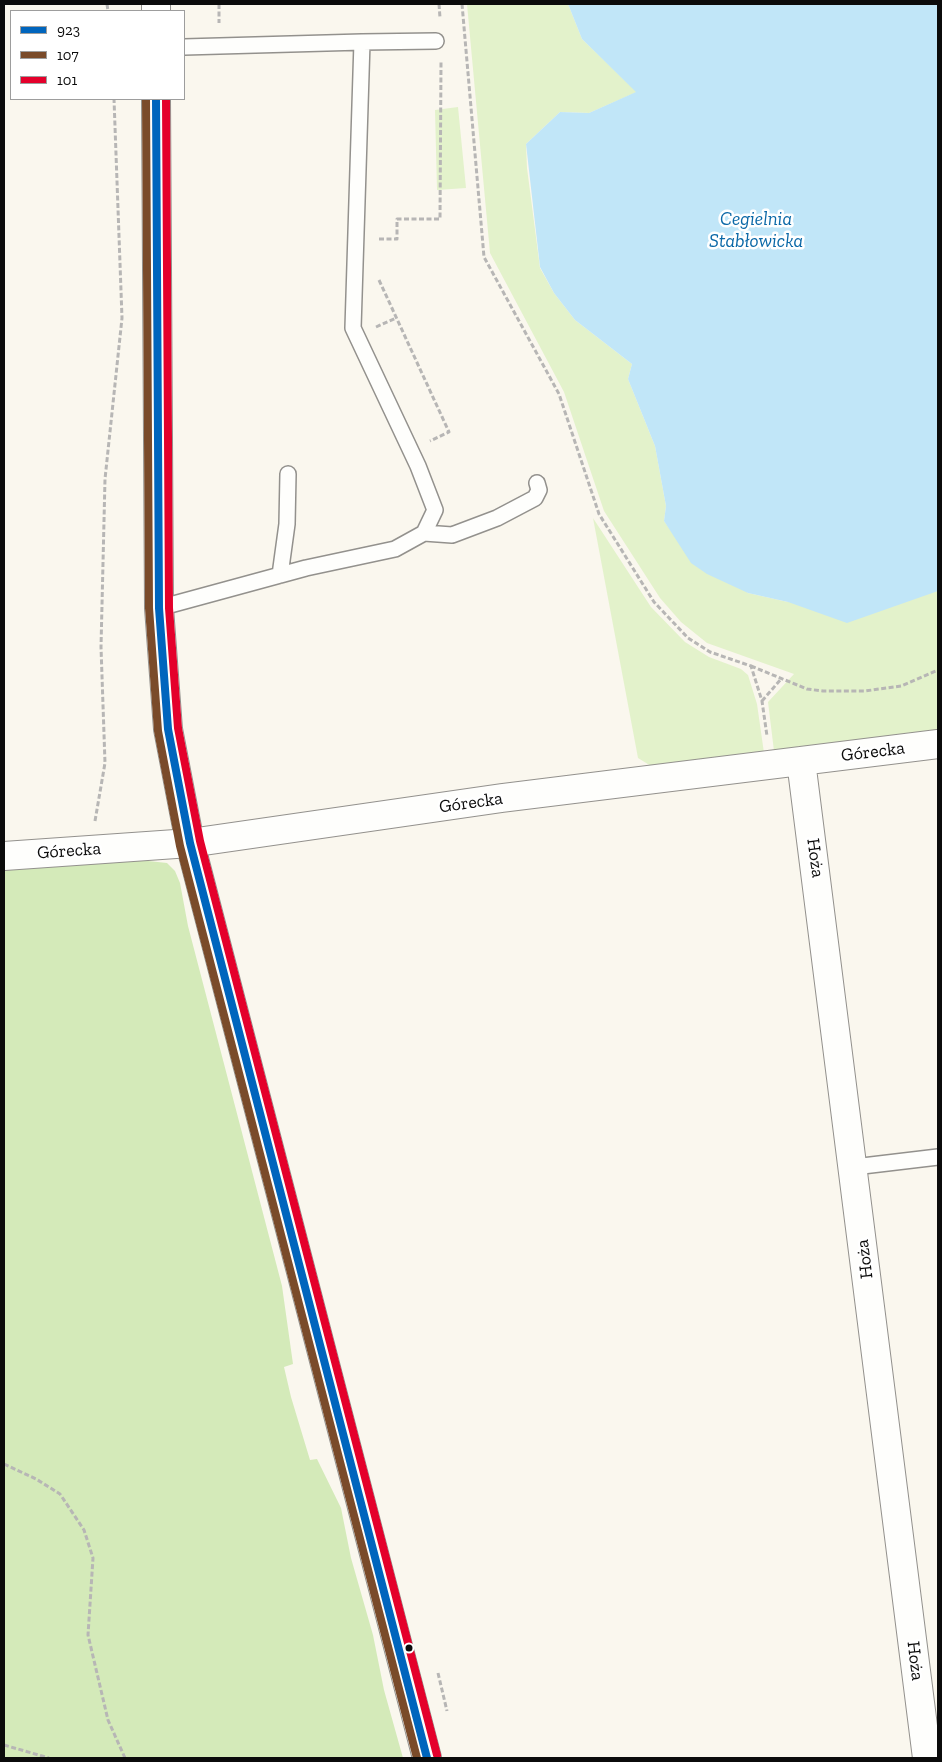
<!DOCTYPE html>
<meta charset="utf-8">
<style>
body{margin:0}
#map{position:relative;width:942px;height:1762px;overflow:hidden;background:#faf7ee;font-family:"Zilla Slab",serif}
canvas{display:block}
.frame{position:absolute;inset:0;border:5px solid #0b0b0b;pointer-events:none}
.legend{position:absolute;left:10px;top:10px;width:175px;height:90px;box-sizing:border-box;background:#fff;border:1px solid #9d9d9d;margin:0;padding:6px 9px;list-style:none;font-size:15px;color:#0b0b0b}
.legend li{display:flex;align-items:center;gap:10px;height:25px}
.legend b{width:25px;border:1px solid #9d9d9d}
</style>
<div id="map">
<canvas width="942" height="1762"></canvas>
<div class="frame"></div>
<ul class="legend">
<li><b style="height:6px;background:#0065bd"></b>923</li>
<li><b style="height:6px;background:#7a4b2a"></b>107</li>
<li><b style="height:6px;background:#e4002b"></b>101</li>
</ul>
</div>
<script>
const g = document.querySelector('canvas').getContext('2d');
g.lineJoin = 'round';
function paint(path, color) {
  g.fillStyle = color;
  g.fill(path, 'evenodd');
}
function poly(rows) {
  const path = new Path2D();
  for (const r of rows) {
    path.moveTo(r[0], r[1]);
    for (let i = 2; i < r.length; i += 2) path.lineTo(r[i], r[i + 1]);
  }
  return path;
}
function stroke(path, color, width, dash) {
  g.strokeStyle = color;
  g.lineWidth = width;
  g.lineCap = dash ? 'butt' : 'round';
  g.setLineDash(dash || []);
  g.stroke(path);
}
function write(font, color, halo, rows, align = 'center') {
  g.font = font + ' "Zilla Slab",serif';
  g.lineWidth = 5;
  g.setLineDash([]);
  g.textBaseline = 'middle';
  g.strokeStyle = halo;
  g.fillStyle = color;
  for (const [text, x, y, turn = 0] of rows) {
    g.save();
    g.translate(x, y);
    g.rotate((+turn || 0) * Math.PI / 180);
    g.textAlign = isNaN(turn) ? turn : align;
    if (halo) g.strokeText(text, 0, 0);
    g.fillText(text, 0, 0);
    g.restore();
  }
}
paint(poly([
 [467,4,568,4,582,39,637,92,589,113,560,112,526,144,527,168,540,268,554,293,575,320,632,364,628,379,655,446,666,506,664,521,672,532,748,593,788,602,938,591,938,730,774,751,768,702,794,674,707,643,681,622,660,598,604,511,564,392,490,253],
 [458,107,466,188,437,190,435,110],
 [593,518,651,607,685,642,709,657,741,669,748,675,757,704,764,753,651,766,638,758]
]), '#e3f2cb');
paint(poly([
 [130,859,167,863,175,871,180,883,188,926,282,1286,293,1364,284,1367,291,1397,310,1460,317,1459,341,1508,351,1558,373,1635,384,1690,403,1758,4,1758,4,868]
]), '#d4eab9');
paint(poly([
 [568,4,938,4,938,591,847,623,788,602,748,593,707,574,691,563,664,521,666,506,655,446,628,379,632,364,575,320,554,293,540,267,526,144,560,112,589,113,636,92,582,39]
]), '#c1e6f8');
const service = poly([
 [362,42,436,41],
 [424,533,452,535,497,518,535,498,539,490,537,483],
 [280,575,287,524,288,474],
 [159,608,306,568,395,549,424,533,435,510,418,466,353,328,362,42,184,47],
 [854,1167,938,1157]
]);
const minor = poly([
 [801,761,927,1758],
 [4,856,190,843,502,798,938,744]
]);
const tertiary = poly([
 [156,4,156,11],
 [156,99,159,608,168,729,190,843,427,1758]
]);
stroke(service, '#93918d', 18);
stroke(minor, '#93918d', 30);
stroke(tertiary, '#93918d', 30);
stroke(poly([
 [107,4,108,11],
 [219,4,219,23],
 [439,4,440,18],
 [462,4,484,257,559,394,599,514,654,602,688,638,710,652,751,666,762,701,767,736],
 [379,239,397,239,397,219,440,219,441,62],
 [379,280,449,432,430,441],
 [376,327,396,318],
 [751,666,807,689,823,691,865,691,901,686,938,670],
 [762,701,781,679],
 [95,821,105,763,101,647,105,479,122,318,114,99],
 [4,1464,36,1479,60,1494,84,1530,93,1558,88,1635,108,1720,125,1758],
 [438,1673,447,1711],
 [4,1745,49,1758]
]), '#b7b6b5', 3, [5, 2.5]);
stroke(service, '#fefefc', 15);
stroke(minor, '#fefefc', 28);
stroke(tertiary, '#fefefc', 28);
stroke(poly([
 [156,99,159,608,168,729,190,843,427,1758]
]), '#0065bd', 8);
stroke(poly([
 [146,99,149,608,158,731,180,846,417,1758]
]), '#7a4b2a', 8);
stroke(poly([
 [166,99,169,608,178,728,200,841,437,1755]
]), '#e4002b', 8);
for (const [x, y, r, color] of [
 [409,1648,4.5,"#0b0b0b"]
]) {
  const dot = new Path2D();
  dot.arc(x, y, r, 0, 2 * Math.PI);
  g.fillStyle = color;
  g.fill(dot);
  stroke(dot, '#fff', 2);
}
write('18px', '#0b0b0b', '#fff', [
 ["Górecka",873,752,-7],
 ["Górecka",471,803,-8],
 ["Górecka",69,851,-4],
 ["Hoża",815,858,82],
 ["Hoża",865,1259,-97],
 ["Hoża",915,1661,83]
]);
write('italic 19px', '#0a68a7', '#fff', [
 ["Cegielnia",756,220],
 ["Stabłowicka",756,242]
]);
</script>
